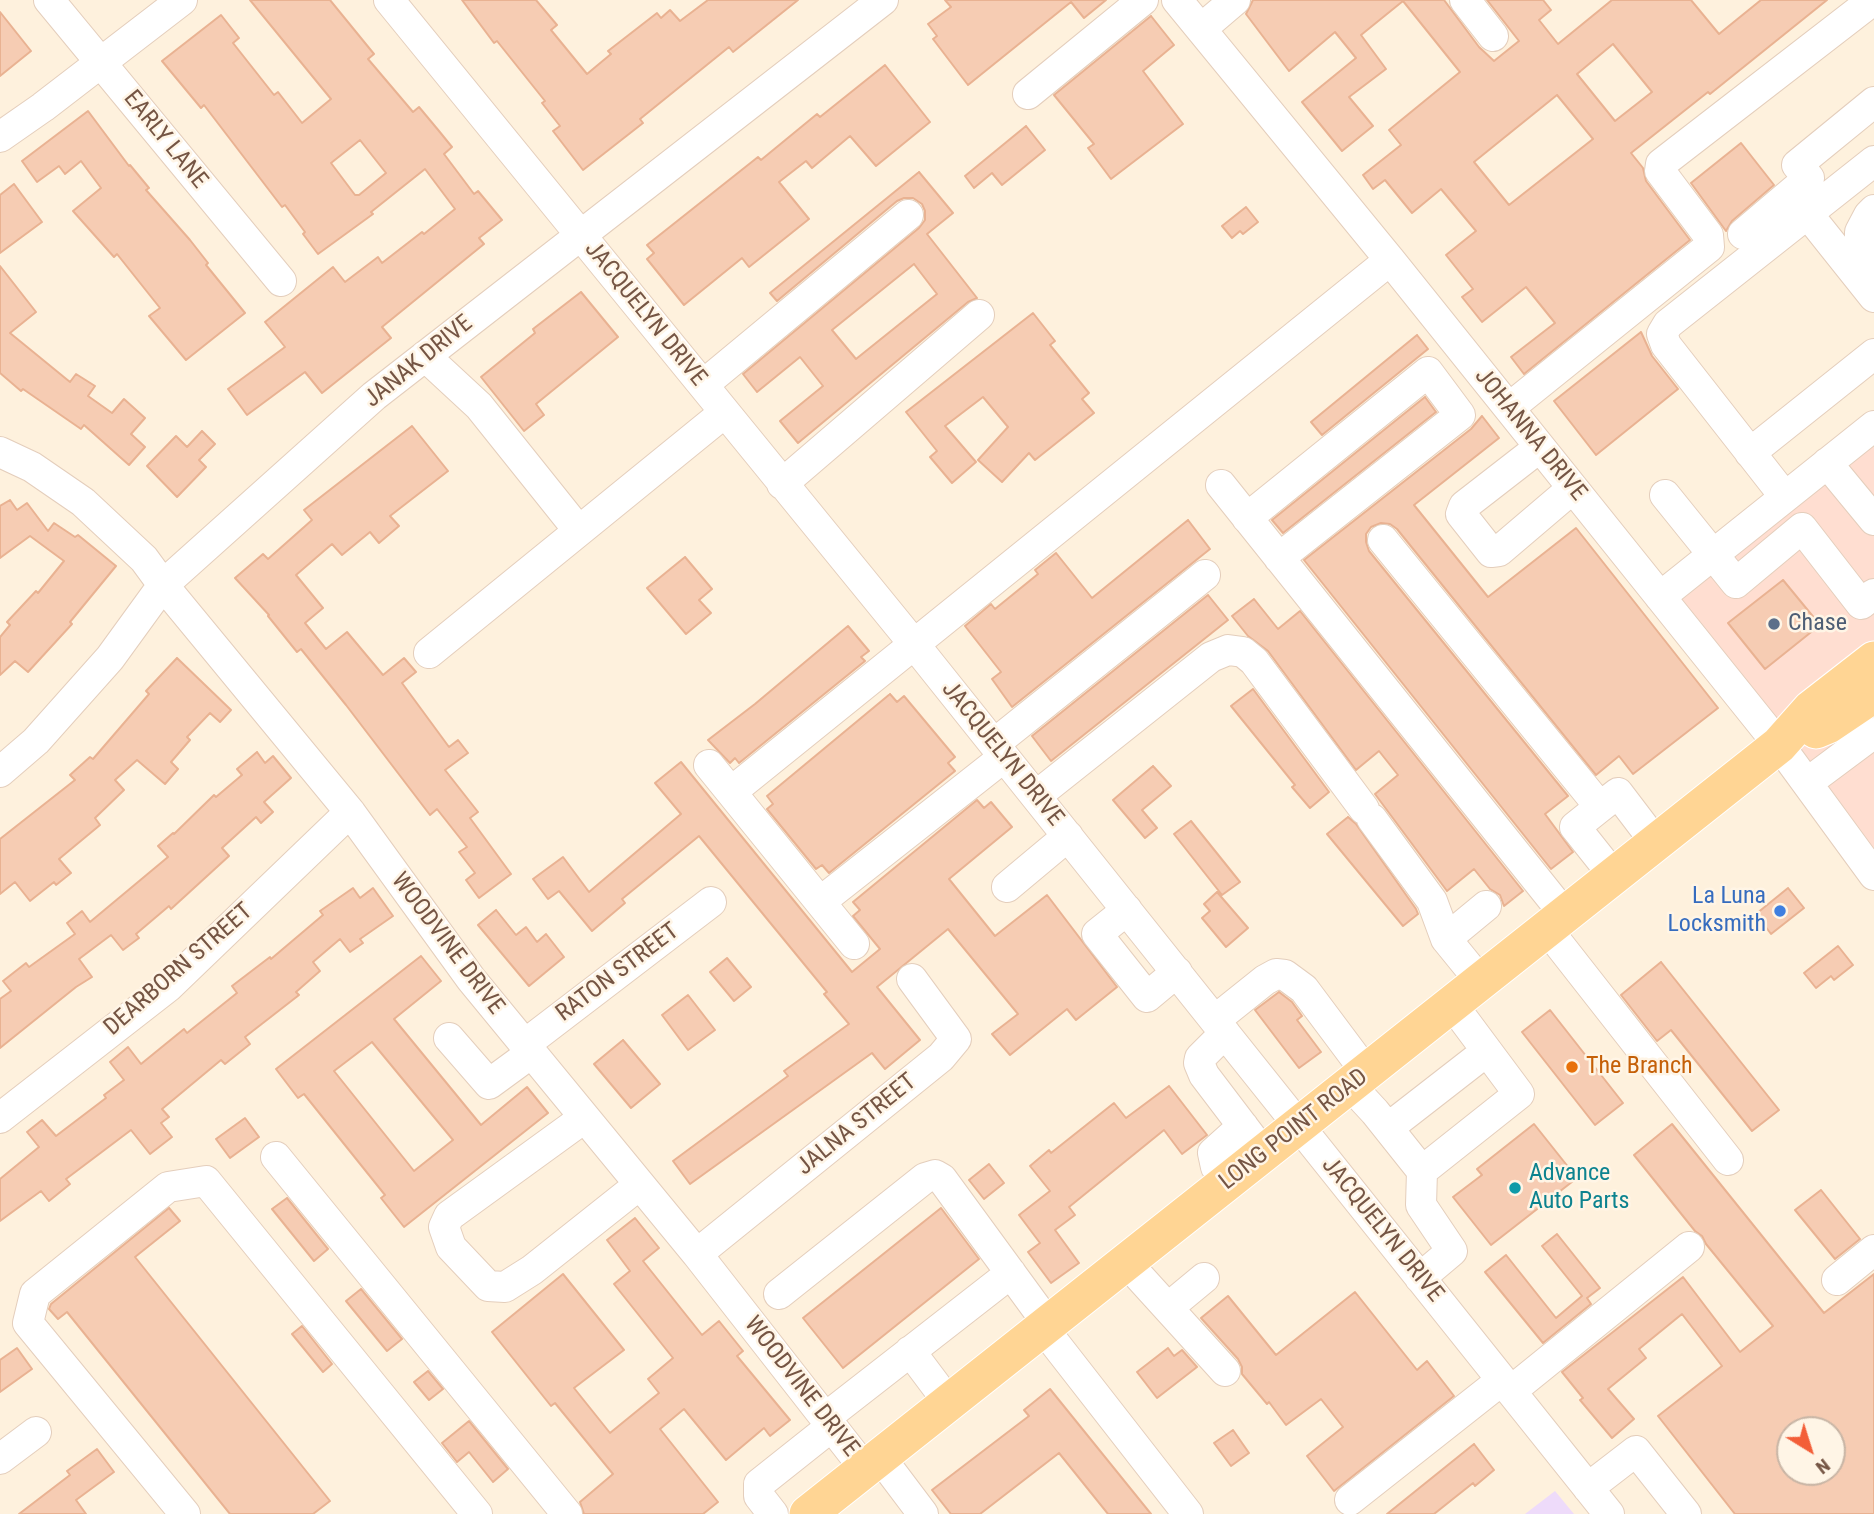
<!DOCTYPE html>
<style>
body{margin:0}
#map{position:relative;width:1874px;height:1514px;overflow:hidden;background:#fef1dd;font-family:"Roboto Condensed",sans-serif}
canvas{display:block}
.north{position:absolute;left:1776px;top:1416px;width:70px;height:70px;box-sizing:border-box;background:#fff5e6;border:2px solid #c8b5a5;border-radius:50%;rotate:142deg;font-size:19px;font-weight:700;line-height:28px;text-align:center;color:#755544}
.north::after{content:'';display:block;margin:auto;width:24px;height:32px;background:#f35e38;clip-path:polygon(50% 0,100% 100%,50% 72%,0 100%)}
</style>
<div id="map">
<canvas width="1874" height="1514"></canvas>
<div class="north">N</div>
</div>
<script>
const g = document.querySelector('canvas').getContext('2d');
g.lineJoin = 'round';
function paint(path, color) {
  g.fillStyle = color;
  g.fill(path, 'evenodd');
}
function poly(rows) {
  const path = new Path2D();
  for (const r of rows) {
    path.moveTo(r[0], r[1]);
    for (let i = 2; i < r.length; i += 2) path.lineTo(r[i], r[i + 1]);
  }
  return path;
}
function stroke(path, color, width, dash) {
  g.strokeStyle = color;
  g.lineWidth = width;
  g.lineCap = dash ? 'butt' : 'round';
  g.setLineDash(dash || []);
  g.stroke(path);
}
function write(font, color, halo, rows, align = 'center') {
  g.font = font + ' "Roboto Condensed",sans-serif';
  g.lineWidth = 5;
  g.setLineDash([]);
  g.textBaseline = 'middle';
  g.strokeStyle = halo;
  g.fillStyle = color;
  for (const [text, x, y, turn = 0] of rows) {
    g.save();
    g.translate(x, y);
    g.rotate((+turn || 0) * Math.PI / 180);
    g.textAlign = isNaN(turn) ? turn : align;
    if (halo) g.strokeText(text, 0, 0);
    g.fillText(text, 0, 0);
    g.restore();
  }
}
paint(poly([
 [1874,438,1874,855,1675,598]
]), '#ffded1');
paint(poly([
 [1555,1491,1574,1514,1525,1514]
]), '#eedbfa');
const building = poly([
 [250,0,330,0,374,54,368,59,413,112,419,107,439,131,452,147,444,154,474,194,478,191,502,220,479,238,484,244,382,327,391,338,322,393,305,372,247,415,228,389,285,347,265,322,333,267,345,282,378,257,382,263,422,232,424,234,455,209,425,169,371,212,373,214,318,254,303,234,305,232,285,205,282,207,204,105,201,108,162,61,221,15,239,38,233,43,274,95,278,92,302,123,331,99,250,0],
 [360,140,386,173,359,195,355,195,331,163,360,140],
 [462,0,536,0,557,25,551,30,587,74,611,54,608,51,657,13,661,18,670,10,680,21,708,0,798,0,733,52,729,47,640,119,643,123,583,170,553,131,560,126,542,103,545,101,497,41,494,43,462,0],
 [945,0,1106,0,1084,18,1071,2,968,85,933,39,937,36,928,24,951,7,945,0],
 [1253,0,1444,0,1479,47,1494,61,1519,41,1487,0,1543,0,1551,10,1539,20,1558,44,1612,0,1691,0,1719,34,1761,0,1827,0,1710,94,1708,92,1631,153,1643,168,1646,181,1690,240,1524,374,1511,357,1555,323,1526,287,1482,322,1462,297,1473,289,1446,255,1476,231,1441,189,1412,213,1385,180,1373,189,1363,175,1401,145,1389,130,1460,72,1403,1,1361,35,1386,69,1349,97,1373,126,1342,151,1302,102,1356,58,1335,32,1289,71,1246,14,1253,0],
 [1613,44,1652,92,1615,121,1577,74,1613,44],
 [1557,95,1593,139,1509,205,1474,162,1557,95],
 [0,12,31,51,0,76,0,12],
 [1151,16,1174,45,1143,71,1183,124,1111,179,1088,148,1094,144,1054,95,1151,16],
 [885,65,930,122,876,166,850,136,812,168,806,161,779,182,809,219,749,267,742,258,684,305,647,259,654,253,647,245,758,157,761,160,817,114,820,117,885,65],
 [88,111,129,166,130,165,149,188,146,190,190,240,208,263,206,265,245,313,186,360,149,316,160,308,117,254,114,257,73,211,101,188,81,161,65,174,59,166,37,182,22,161,88,111],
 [1026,126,1045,150,1002,185,992,173,974,188,965,176,1026,126],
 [1741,143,1774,185,1732,221,1726,231,1691,183,1741,143],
 [919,172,953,213,927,234,977,298,968,302,798,443,780,421,823,386,800,357,757,392,743,374,919,228,925,220,925,211,922,204,913,198,904,198,897,201,777,301,770,293,919,172],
 [914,264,937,294,856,359,832,330,914,264],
 [14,184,42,222,0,253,0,195,14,184],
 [1246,207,1258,222,1243,234,1240,231,1232,238,1222,226,1246,207],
 [0,266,36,312,10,333,70,382,76,374,95,386,88,396,112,413,124,399,145,418,131,434,145,447,129,465,84,425,81,429,23,389,21,391,0,373,0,266],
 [581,292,618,337,536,404,544,415,524,431,481,377,535,333,533,329,581,292],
 [1033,313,1055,341,1050,345,1089,393,1082,399,1094,413,1035,460,1029,453,1002,482,978,460,1008,427,983,397,945,426,976,462,952,483,930,457,937,451,906,412,1033,313],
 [1641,332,1652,356,1678,389,1596,455,1554,401,1641,332],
 [1417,335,1428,349,1322,435,1311,422,1417,335],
 [1425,397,1436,412,1283,533,1272,520,1425,397],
 [1482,416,1499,438,1414,505,1488,597,1576,528,1718,708,1633,774,1619,756,1596,775,1397,529,1390,524,1381,523,1371,527,1366,534,1366,542,1369,551,1568,796,1545,814,1573,852,1551,869,1304,560,1471,429,1482,416],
 [412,426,448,471,390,516,399,526,379,543,370,532,342,555,332,544,296,575,323,608,305,623,326,649,347,632,383,675,404,658,416,672,402,683,449,747,458,740,468,753,445,770,478,812,470,818,511,874,479,898,466,880,475,873,459,852,467,847,437,809,430,815,346,705,301,649,297,652,268,616,269,615,235,578,263,554,268,559,312,520,304,510,412,426],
 [202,431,215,444,199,460,206,467,177,497,147,466,176,436,187,447,202,431],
 [10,500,17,510,27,503,48,531,54,523,75,537,78,535,116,566,70,622,72,624,28,672,15,661,0,675,0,637,10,625,7,622,36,591,38,593,64,561,30,536,0,558,0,506,10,500],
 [1188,520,1210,549,1012,707,992,679,1001,672,965,626,991,604,995,609,1038,574,1035,570,1056,553,1092,598,1188,520],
 [685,557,712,589,699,600,711,613,686,634,647,588,685,557],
 [1783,580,1820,625,1765,669,1728,623,1783,580],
 [1208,595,1228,620,1051,761,1032,736,1208,595],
 [1254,599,1278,629,1300,611,1523,891,1504,906,1500,895,1490,889,1474,869,1447,891,1375,794,1398,775,1379,751,1356,770,1268,651,1248,636,1232,616,1254,599],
 [848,626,869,651,861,657,865,661,739,763,735,758,730,763,708,740,755,704,848,626],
 [177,658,231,710,220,722,210,713,187,737,190,740,171,762,178,769,165,784,137,760,115,780,124,790,95,818,100,825,59,859,71,873,56,885,54,882,30,901,15,882,0,894,0,839,75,780,70,775,90,757,93,759,149,694,146,691,177,658],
 [1253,689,1329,792,1310,808,1292,787,1295,785,1231,706,1253,689],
 [890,694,897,702,904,696,955,757,948,763,955,771,829,873,822,865,816,869,767,809,773,804,767,796,890,694],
 [257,752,265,763,273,756,291,778,264,802,273,812,261,823,256,817,222,848,229,856,171,909,169,906,136,934,139,938,123,950,111,935,79,959,92,977,76,987,0,1048,0,999,11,991,3,981,26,963,29,967,75,934,67,923,82,911,90,922,168,857,158,846,173,833,174,834,214,795,216,797,242,775,237,769,257,752],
 [681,762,852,972,880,949,853,916,860,910,853,902,977,800,984,808,991,802,1012,827,949,879,995,936,1047,895,1117,987,1076,1020,1067,1009,1010,1055,992,1034,1018,1014,948,929,877,987,920,1040,885,1069,872,1053,690,1184,673,1161,788,1076,784,1071,849,1024,824,994,827,992,699,836,622,899,625,903,592,931,559,891,548,899,533,879,563,857,589,892,681,814,655,783,681,762],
 [1153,766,1171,786,1142,810,1157,828,1145,838,1113,800,1153,766],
 [1348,817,1356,824,1416,909,1418,914,1403,926,1327,834,1348,817],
 [1191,821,1240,882,1222,895,1174,834,1191,821],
 [353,888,360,898,373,888,393,916,360,939,363,943,350,952,340,939,313,962,320,971,296,992,299,995,245,1037,250,1044,225,1064,221,1060,162,1109,169,1117,161,1123,172,1137,150,1154,131,1130,66,1179,70,1184,49,1201,41,1191,0,1221,0,1179,39,1147,27,1132,42,1120,56,1136,106,1098,104,1095,124,1080,110,1062,128,1047,141,1064,184,1029,187,1033,237,993,232,986,270,957,271,959,323,915,320,911,353,888],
 [1788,888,1804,908,1771,934,1756,914,1788,888],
 [1217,892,1248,928,1226,947,1202,918,1210,911,1204,904,1217,892],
 [496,910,516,935,526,927,537,942,546,934,564,957,529,986,478,925,496,910],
 [1838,946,1853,965,1834,980,1831,976,1816,988,1804,973,1838,946],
 [421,956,441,981,394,1019,481,1125,527,1087,548,1113,404,1227,381,1198,385,1195,304,1094,298,1098,276,1069,421,956],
 [372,1042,453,1140,414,1171,334,1071,372,1042],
 [727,958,751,987,734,1001,710,972,727,958],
 [1661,962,1779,1110,1752,1131,1671,1030,1657,1041,1621,995,1661,962],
 [1279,992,1292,1002,1302,1016,1297,1020,1321,1052,1299,1068,1255,1010,1279,992],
 [688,995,715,1030,688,1050,662,1015,688,995],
 [1550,1010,1623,1103,1595,1125,1522,1032,1550,1010],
 [623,1040,660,1084,631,1108,594,1064,623,1040],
 [1169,1086,1207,1135,1182,1154,1164,1130,1069,1207,1075,1215,1055,1230,1079,1263,1051,1283,1028,1252,1040,1243,1019,1215,1050,1191,1030,1166,1049,1150,1051,1153,1114,1103,1126,1118,1169,1086],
 [245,1118,259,1137,230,1158,216,1139,245,1118],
 [1534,1124,1577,1178,1491,1245,1453,1197,1482,1175,1477,1169,1534,1124],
 [1672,1124,1824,1313,1874,1274,1874,1514,1735,1514,1658,1416,1722,1366,1682,1314,1639,1349,1646,1358,1608,1389,1634,1419,1612,1438,1580,1400,1583,1398,1562,1372,1683,1277,1740,1352,1773,1326,1706,1244,1702,1236,1695,1231,1634,1155,1672,1124],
 [1790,1430,1832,1430,1832,1472,1790,1472,1790,1430],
 [989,1164,1004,1183,984,1199,969,1180,989,1164],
 [1821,1190,1860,1239,1835,1259,1795,1210,1821,1190],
 [287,1198,328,1249,314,1261,272,1209,287,1198],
 [169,1208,180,1221,135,1257,330,1501,313,1514,230,1514,67,1312,58,1319,49,1309,51,1304,169,1208],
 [941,1208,979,1259,843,1368,803,1318,941,1208],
 [635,1218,659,1248,643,1261,702,1335,719,1321,743,1351,737,1356,790,1420,770,1436,764,1428,726,1460,684,1409,660,1429,718,1502,703,1514,584,1514,580,1502,613,1474,555,1403,551,1406,492,1332,563,1274,624,1350,574,1388,610,1433,659,1393,648,1379,673,1358,614,1284,630,1271,607,1240,635,1218],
 [1557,1234,1600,1288,1587,1298,1591,1304,1543,1343,1485,1272,1506,1255,1556,1318,1582,1296,1542,1246,1557,1234],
 [361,1289,402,1339,387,1351,346,1301,361,1289],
 [1355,1292,1417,1370,1427,1361,1454,1396,1334,1491,1307,1456,1343,1427,1321,1399,1286,1425,1269,1402,1267,1404,1242,1374,1242,1367,1238,1359,1201,1318,1228,1296,1276,1355,1355,1292],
 [302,1326,332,1364,323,1372,292,1334,302,1326],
 [17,1348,32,1369,0,1392,0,1360,17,1348],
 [1168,1348,1174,1356,1182,1350,1197,1367,1157,1398,1137,1372,1168,1348],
 [428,1371,443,1389,429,1400,414,1382,428,1371],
 [1050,1389,1151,1514,1108,1514,1059,1453,980,1514,951,1514,932,1490,1029,1416,1024,1410,1050,1389],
 [469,1421,508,1469,493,1482,469,1452,457,1462,442,1443,469,1421],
 [1233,1430,1249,1453,1231,1466,1214,1443,1233,1430],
 [1474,1444,1494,1470,1475,1486,1473,1483,1434,1514,1387,1514,1474,1444],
 [97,1449,114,1472,76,1500,86,1514,19,1514,70,1475,67,1471,97,1449]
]);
paint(building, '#f6ccb3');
stroke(building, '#e9b292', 2);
const minor = poly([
 [49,0,281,281],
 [389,0,914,644,1609,1514],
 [1177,0,1390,260,1779,745,1874,875],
 [1465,0,1493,36],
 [1201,29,1235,0],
 [1028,94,1143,0],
 [0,137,43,107,182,0],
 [1874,210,1869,215,1860,232,1860,243,1865,257,1874,267],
 [1807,213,1874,297],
 [1743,234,1809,178,1797,165,1874,102],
 [425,356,479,406,579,531],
 [703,385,908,215],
 [1509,408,1709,247,1708,235,1660,171,1661,164,1873,0],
 [1540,447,1464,506,1461,514,1491,552,1499,551,1573,488],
 [0,452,32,467,83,502,144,559,163,585,350,812,471,979,697,1254,865,1469],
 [1750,453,1874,354],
 [1827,463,1874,520],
 [782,484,979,315],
 [1221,485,1565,915],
 [1665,495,1736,583,1802,528,1861,604,1874,594],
 [1785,497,1666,345,1662,334,1668,324,1874,161],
 [1247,518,1428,372,1460,415,1279,558],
 [1383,540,1600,807],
 [1660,597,1874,426],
 [429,653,724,413],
 [994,744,1205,575],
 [709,765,820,902,1004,757],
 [0,772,36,741,110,658,163,585,374,396,883,0],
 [1807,783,1874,733],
 [731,792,1390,260],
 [1036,796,1211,657,1228,650,1243,652,1254,661,1364,809],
 [1372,819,1432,901,1446,939,1481,982],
 [1614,876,1575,827,1600,807,1618,793,1656,843],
 [1007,887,1068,836],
 [820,902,854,944],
 [1127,910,1097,934,1147,997,1177,972],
 [1547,929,1728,1160],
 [1446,939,1486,906],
 [1215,1020,1265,980,1276,974,1285,975,1304,989,1366,1072],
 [1225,1033,1200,1058,1199,1063,1204,1075,1264,1154],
 [449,1038,489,1084,530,1054],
 [524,1045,711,902],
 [1350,1085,1375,1112,1422,1171,1519,1094,1452,1004],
 [0,1118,168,987,350,812],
 [584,1118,449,1216,444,1227,451,1247,488,1286,505,1287,532,1270,639,1185],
 [1388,1128,1487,1051],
 [276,1157,567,1514],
 [1228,1182,1216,1167,1213,1153,1243,1126],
 [697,1254,941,1057,956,1039,912,979],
 [1126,1262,1225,1371],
 [1420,1278,1452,1251,1421,1205,1422,1171],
 [1837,1280,1874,1250],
 [779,1294,925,1178,935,1175,942,1179,1048,1324],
 [1169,1307,1204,1278],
 [1043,1328,1188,1514],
 [910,1351,949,1403],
 [1511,1391,1689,1247],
 [825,1418,1011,1273],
 [880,1457,923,1514],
 [0,1459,36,1432],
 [1588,1488,1636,1451,1686,1514],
 [1350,1500,1502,1380],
 [185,1514,28,1323,35,1294,168,1187,206,1181,477,1514],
 [773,1514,759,1496,759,1484,832,1426]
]);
const major = poly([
 [1816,730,1828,725,1874,694],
 [808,1514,1779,745,1811,709,1874,660]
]);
stroke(minor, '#e4cebc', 32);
stroke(major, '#fff', 39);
stroke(minor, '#fff', 30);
stroke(major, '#ffd594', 37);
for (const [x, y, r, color] of [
 [1774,624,7,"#5c6f8a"],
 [1780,911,7,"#3f7fe0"],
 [1572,1067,7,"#e8710a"],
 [1515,1188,7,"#0f9aa8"]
]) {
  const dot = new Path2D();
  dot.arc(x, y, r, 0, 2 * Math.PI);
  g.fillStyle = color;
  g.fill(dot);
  stroke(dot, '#fff5e6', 2.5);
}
write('24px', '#755544', '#fff5e6', [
 ["EARLY LANE",165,140,51],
 ["JACQUELYN DRIVE",645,314,51],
 ["JANAK DRIVE",419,362,-39],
 ["JOHANNA DRIVE",1530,435,51],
 ["JACQUELYN DRIVE",1002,754,51],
 ["WOODVINE DRIVE",447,944,53],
 ["DEARBORN STREET",179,970,-41],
 ["RATON STREET",618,973,-37],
 ["JALNA STREET",857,1125,-39],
 ["LONG POINT ROAD",1294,1130,-38],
 ["JACQUELYN DRIVE",1382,1230,51],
 ["WOODVINE DRIVE",801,1387,52]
]);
write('24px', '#4e5e75', '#fff5e6', [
 ["Chase",1788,624]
], 'left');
write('24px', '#366cbe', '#fff5e6', [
 ["La Luna",1766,897],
 ["Locksmith",1766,925]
], 'right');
write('24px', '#c56008', '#fff5e6', [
 ["The Branch",1586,1067]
], 'left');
write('24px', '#0d838f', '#fff5e6', [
 ["Advance",1529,1174],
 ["Auto Parts",1529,1202]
], 'left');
</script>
